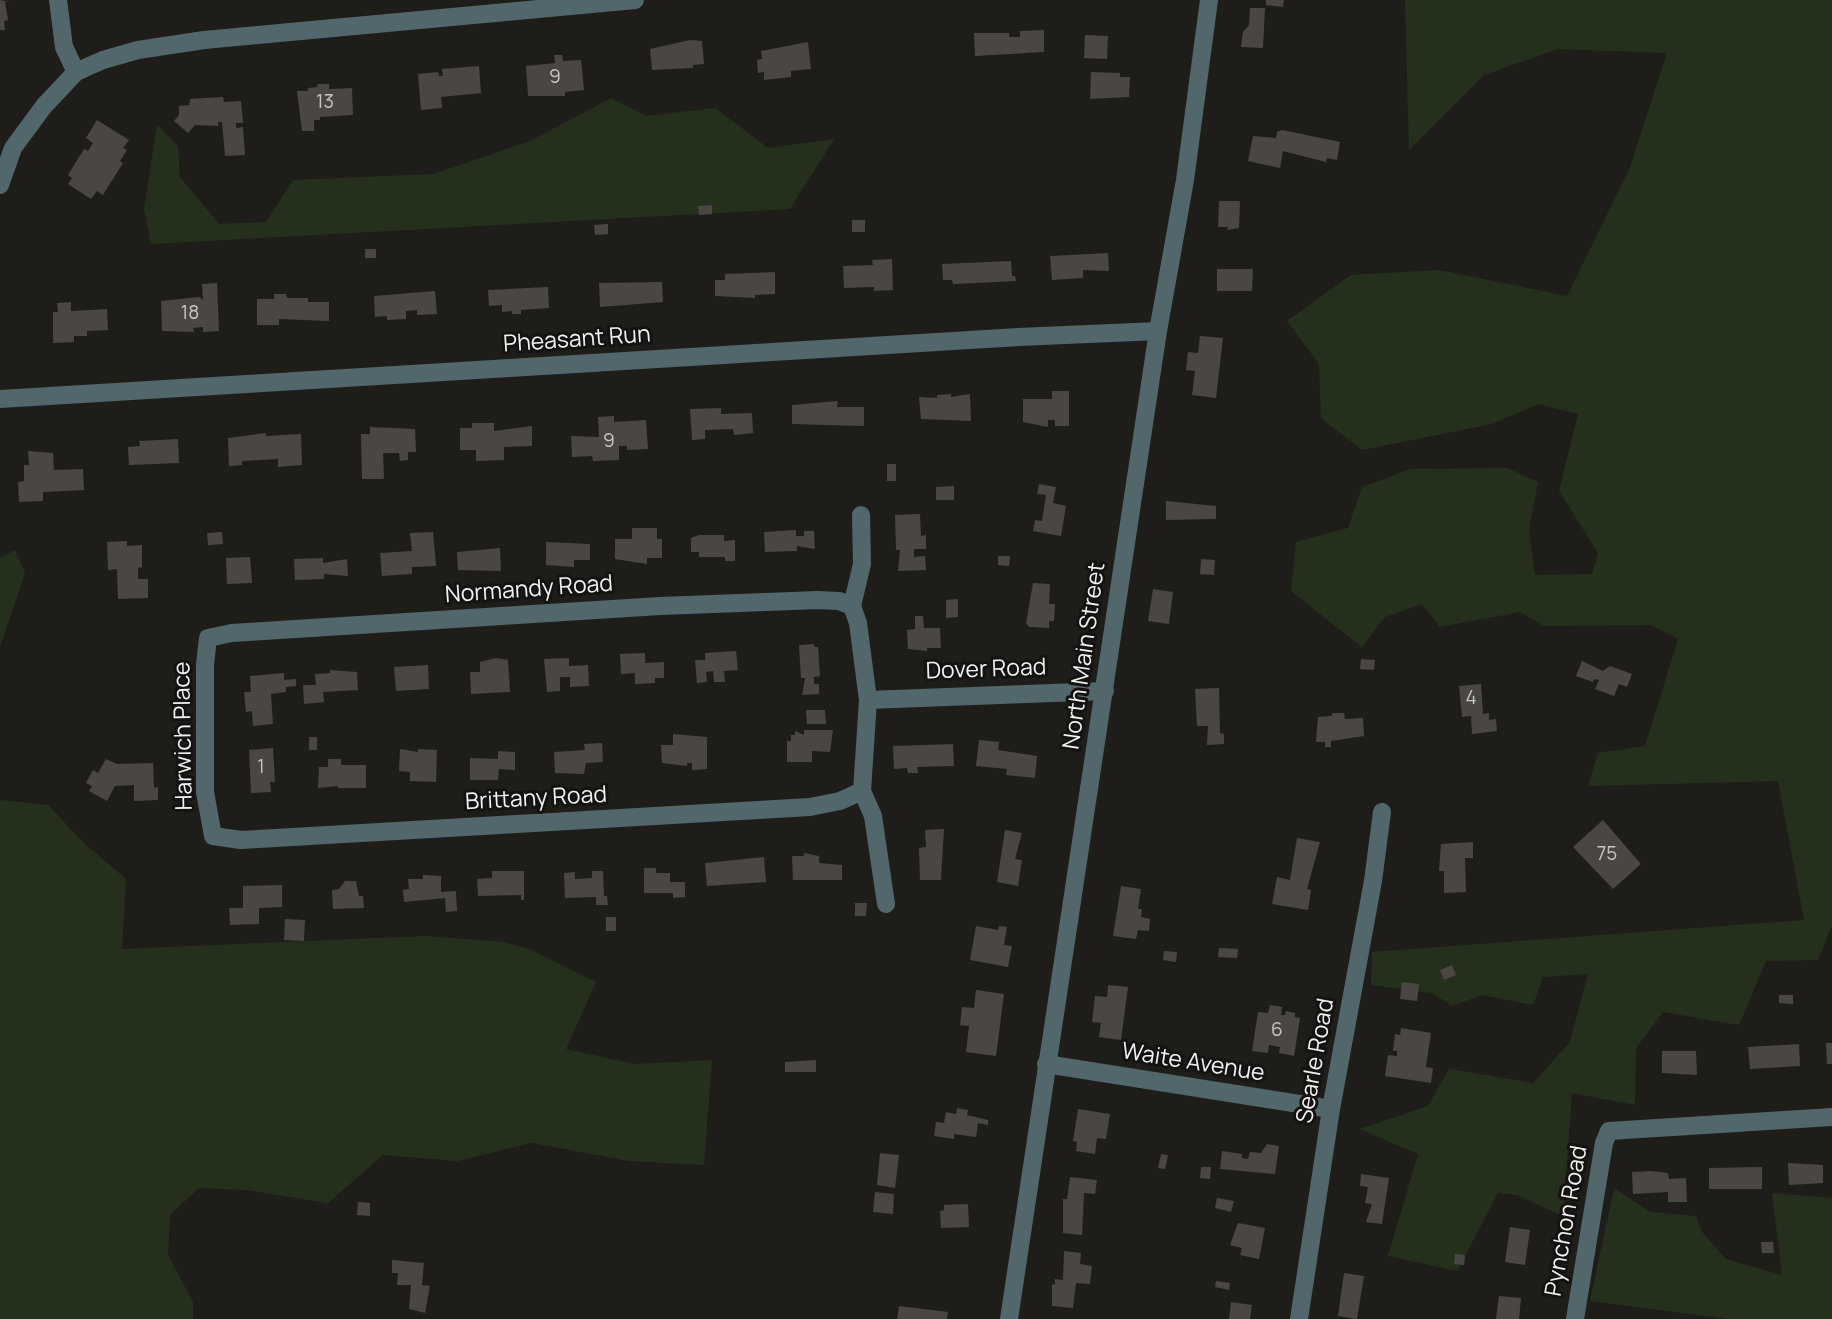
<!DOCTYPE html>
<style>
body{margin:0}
canvas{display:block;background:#1e1d1a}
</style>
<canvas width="1832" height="1319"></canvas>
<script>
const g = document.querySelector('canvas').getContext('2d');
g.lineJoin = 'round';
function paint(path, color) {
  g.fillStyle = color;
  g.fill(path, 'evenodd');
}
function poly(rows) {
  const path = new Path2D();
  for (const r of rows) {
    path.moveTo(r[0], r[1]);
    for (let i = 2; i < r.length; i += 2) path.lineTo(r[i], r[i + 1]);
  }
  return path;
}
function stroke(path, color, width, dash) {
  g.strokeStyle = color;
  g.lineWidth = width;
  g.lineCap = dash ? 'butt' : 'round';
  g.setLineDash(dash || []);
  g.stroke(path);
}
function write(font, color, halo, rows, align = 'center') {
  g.font = font + ' Manrope,sans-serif';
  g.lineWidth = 6;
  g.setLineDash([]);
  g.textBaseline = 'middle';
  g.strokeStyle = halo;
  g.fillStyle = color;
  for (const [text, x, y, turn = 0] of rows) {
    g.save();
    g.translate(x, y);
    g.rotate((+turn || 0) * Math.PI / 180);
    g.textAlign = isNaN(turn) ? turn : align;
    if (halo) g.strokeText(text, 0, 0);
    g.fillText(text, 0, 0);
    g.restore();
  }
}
paint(poly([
 [1405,0,1832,0,1832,925,1818,960,1766,961,1739,1025,1663,1012,1636,1048,1635,1105,1572,1093,1564,1201,1569,1219,1517,1195,1498,1193,1457,1271,1388,1256,1418,1154,1360,1129,1428,1106,1449,1069,1533,1083,1570,1042,1588,974,1543,977,1533,1005,1482,995,1452,1006,1432,993,1371,985,1372,952,1804,920,1778,781,1588,786,1598,753,1645,746,1678,639,1651,625,1544,626,1520,612,1440,627,1422,604,1385,617,1362,647,1291,591,1296,542,1348,528,1362,487,1411,469,1507,468,1538,482,1529,530,1535,575,1592,574,1598,553,1559,491,1578,414,1538,404,1492,424,1362,450,1321,418,1319,364,1287,321,1351,275,1439,270,1567,296,1629,170,1667,53,1558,49,1484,75,1409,150],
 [611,98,646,116,715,108,768,148,834,139,790,209,151,244,144,209,157,125,178,146,180,177,219,224,266,222,293,180,434,174,530,141],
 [15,550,25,573,0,647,0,558],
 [0,800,48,805,84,843,126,879,122,949,425,936,504,942,529,949,596,982,566,1049,634,1064,712,1060,704,1165,629,1161,532,1143,457,1161,383,1155,328,1203,246,1190,199,1188,170,1215,168,1255,193,1302,193,1319,0,1319],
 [1614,1188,1650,1212,1696,1216,1702,1232,1726,1259,1782,1275,1772,1193,1832,1198,1832,1319,1728,1319,1590,1301]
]), '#25301c');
paint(poly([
 [0,0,10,2,5,2,8,20,4,21,5,30,0,30],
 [1266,0,1284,0,1283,7,1266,5],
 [1250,8,1265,8,1263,48,1241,47,1243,32,1249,25],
 [1044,30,1044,52,975,56,974,33,1009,33,1009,37,1020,37,1020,31],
 [1085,35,1108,36,1107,59,1084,58],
 [690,40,702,41,704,64,693,65,693,68,652,70,650,49],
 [808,42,811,69,791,71,791,77,764,80,764,72,758,73,757,60,762,59,761,51],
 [554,55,562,55,563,61,581,60,584,90,565,92,565,96,528,96,526,66,555,63],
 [479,66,481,93,441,97,442,108,421,110,418,74,438,72,439,76,443,76,442,69],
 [1091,72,1120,73,1120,77,1130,77,1129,97,1090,99],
 [317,84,329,84,329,89,352,88,353,115,320,117,320,120,314,120,314,131,302,131,297,91,308,91,308,88,318,87],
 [223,97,224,102,241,101,243,123,236,123,236,128,243,127,245,155,225,156,222,122,218,122,218,126,195,125,188,133,174,121,179,115,179,106,189,105,190,99],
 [97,120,129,140,123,148,127,150,120,161,123,163,103,195,97,191,91,199,68,184,72,178,68,175,84,149,88,151,93,143,86,138],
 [1282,130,1340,142,1337,160,1327,158,1326,162,1283,151,1280,168,1248,161,1253,136,1276,138,1277,132],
 [1219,201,1240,201,1239,228,1227,230,1228,227,1218,227],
 [712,205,712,214,699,215,698,206],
 [852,220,865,220,865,232,852,232],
 [608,224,608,234,595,235,594,225],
 [365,249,376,249,376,258,365,258],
 [1108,253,1109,271,1083,270,1083,278,1052,280,1050,256],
 [892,259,893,290,874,291,874,287,844,288,843,266,873,265,872,260],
 [1011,261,1012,276,1015,276,1016,281,953,284,952,280,943,280,942,264],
 [1217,269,1253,269,1252,291,1217,291],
 [775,272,775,294,755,295,755,298,715,296,715,280,725,280,725,274],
 [662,282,663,302,600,307,599,283],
 [217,283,219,331,203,332,203,327,193,328,194,332,162,331,161,301,199,297,203,300,202,284],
 [548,287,549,308,521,310,521,314,512,314,512,311,502,312,502,305,489,306,488,290],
 [435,291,437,314,417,315,417,310,406,311,406,319,387,320,387,316,375,317,374,296],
 [274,294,286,294,287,298,308,298,308,302,329,302,329,321,279,319,279,325,257,325,257,299,274,299],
 [71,302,71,311,107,309,108,330,87,331,87,336,74,336,74,342,53,343,53,312,58,312,57,303],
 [1200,336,1223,338,1216,398,1192,395,1195,371,1186,370,1188,352,1198,353],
 [1052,391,1069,391,1069,426,1055,426,1055,420,1048,420,1048,427,1023,422,1023,399,1052,399],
 [951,394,951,397,970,394,971,421,921,419,919,397,937,398,937,395],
 [838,401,837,407,864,407,864,426,792,424,792,405],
 [721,408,721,414,752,413,753,433,734,435,733,429,705,430,705,439,692,440,690,409],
 [614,416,614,422,646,420,648,449,627,450,627,446,619,446,619,460,593,461,592,456,572,457,571,436,599,437,598,417],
 [472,423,494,423,494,431,532,426,532,446,504,447,504,460,476,461,476,450,460,450,460,428,472,428],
 [370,427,415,429,416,452,408,452,408,460,400,461,399,453,383,453,384,479,362,479,361,434,370,434],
 [266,433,266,436,301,434,302,465,278,467,278,459,242,461,242,465,229,466,228,438],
 [178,439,179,463,129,465,128,447,140,446,139,441],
 [28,451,53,453,54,470,83,469,84,490,43,492,43,501,19,502,18,482,24,481,24,465,29,465],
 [887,464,896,464,896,481,887,481],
 [1039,484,1056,487,1053,503,1066,506,1061,536,1033,531,1035,520,1042,521,1046,495,1037,494],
 [954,486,954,500,936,500,936,487],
 [1166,501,1216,506,1216,519,1166,520],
 [920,514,921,536,926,535,926,549,914,549,914,557,925,556,926,570,898,571,900,550,896,550,895,515],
 [632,528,657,528,657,539,662,539,662,558,647,558,647,564,615,559,615,539,632,539],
 [796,530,796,536,804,536,804,531,814,531,815,549,797,546,797,551,765,552,764,532],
 [222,532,223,544,208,545,207,533],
 [433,532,436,566,412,567,412,574,382,576,380,553,412,551,410,533],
 [699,535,724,535,724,541,735,540,735,561,725,561,725,557,699,557,699,552,691,552,691,538],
 [127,541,127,546,142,545,142,567,138,568,138,579,148,579,148,598,118,599,117,569,108,570,107,542],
 [546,542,590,544,590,560,574,560,574,567,546,565],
 [500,548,501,571,458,570,457,552],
 [998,556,1010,556,1009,566,998,565],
 [250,557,252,583,227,584,226,558],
 [323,558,323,563,347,559,348,576,324,574,324,579,295,580,294,559],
 [1201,559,1215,560,1214,575,1200,574],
 [1033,583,1050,584,1049,604,1055,604,1054,621,1049,621,1049,628,1029,627,1026,623],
 [1153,589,1173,592,1169,624,1148,621],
 [958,599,958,617,946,618,946,600],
 [915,616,923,616,924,628,940,628,941,648,927,648,927,651,908,649,907,630,915,629],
 [814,644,814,647,818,647,820,676,814,677,814,684,819,684,819,694,802,695,805,678,801,678,799,645],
 [736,651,738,670,724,671,725,682,714,682,713,671,706,672,707,682,697,683,695,660,705,660,705,653],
 [645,653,645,663,664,662,664,678,655,678,655,683,635,684,635,673,621,674,620,654],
 [496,658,508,660,510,692,471,694,470,672,480,672,480,662],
 [569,658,569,666,588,665,589,686,570,687,570,677,560,677,560,691,547,692,544,659],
 [1361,659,1375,660,1374,670,1360,669],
 [1582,661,1603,671,1610,666,1632,674,1627,687,1619,684,1614,696,1595,689,1599,680,1594,679,1593,682,1576,676],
 [428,665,429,689,396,691,394,667],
 [330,670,357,672,358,690,323,692,324,702,304,704,303,685,316,685,315,674,330,673],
 [284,673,284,680,296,679,296,686,286,687,286,692,271,694,273,724,253,726,252,711,246,712,244,692,251,692,250,676],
 [1481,684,1483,714,1489,713,1489,720,1496,719,1497,731,1472,734,1471,716,1462,717,1459,686],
 [1219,688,1220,733,1224,734,1224,744,1207,745,1208,726,1197,726,1195,689],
 [806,710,825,710,826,724,807,724],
 [1332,713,1344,713,1345,719,1363,718,1364,736,1331,741,1331,747,1325,747,1325,742,1316,742,1318,717,1332,716],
 [804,730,833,730,830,752,812,751,812,762,787,762,787,741,791,741,791,735,795,735,795,731,804,735],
 [673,734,707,737,707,769,692,770,692,763,687,763,687,766,662,763,661,745,673,745],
 [309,737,317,737,317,750,309,750],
 [979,740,999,742,998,750,1037,756,1035,778,1006,775,1007,769,976,766],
 [602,743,603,762,586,763,584,774,555,773,554,752,585,750,584,744],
 [953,744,954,766,917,767,918,773,908,773,907,768,894,769,893,746],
 [273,748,275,782,270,782,271,792,251,793,249,750],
 [400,749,418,752,418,749,437,750,436,782,410,781,410,772,399,771],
 [498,751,515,752,515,770,499,769,498,780,470,780,470,758,498,759],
 [106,759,117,764,153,763,154,788,158,787,158,800,134,801,134,785,115,786,107,801,89,791,92,786,86,783,93,770,98,773],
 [328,759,341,759,341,765,366,765,366,788,338,788,338,786,318,788,319,767,328,767],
 [1603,820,1641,864,1613,889,1573,847],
 [944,829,941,880,920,880,919,848,926,847,925,830],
 [1005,830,1022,833,1015,859,1022,860,1018,886,997,882],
 [1297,838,1320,842,1307,889,1311,890,1308,910,1272,904,1277,877,1290,880],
 [1473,842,1473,858,1465,858,1466,892,1444,893,1444,871,1439,871,1441,844],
 [804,853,819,856,819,863,842,865,842,880,793,880,792,856,804,856],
 [764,857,766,882,707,886,705,863],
 [644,868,656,868,656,873,670,873,670,882,685,882,685,897,673,898,673,893,644,893],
 [492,871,524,871,524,900,521,900,521,895,478,896,477,879,492,878],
 [592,871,603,871,604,896,607,896,608,905,596,905,596,897,565,898,564,873,575,872,575,879,592,878],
 [423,875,441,876,441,892,456,891,457,911,446,912,445,898,404,902,403,890,409,889,408,879,423,879],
 [345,881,356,881,359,896,363,896,364,908,333,909,332,890,339,889],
 [282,885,282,907,259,908,259,924,230,925,229,908,243,908,243,886],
 [1121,886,1141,889,1138,909,1142,909,1141,917,1150,919,1149,931,1138,930,1136,939,1113,936],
 [855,903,867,903,866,916,855,916],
 [606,917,616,917,616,931,606,931],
 [285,919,305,920,304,941,284,940],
 [976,926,998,930,999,926,1007,927,1004,945,1012,946,1008,967,970,960],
 [1219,948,1238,949,1237,958,1218,957],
 [1164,951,1177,952,1176,962,1163,960],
 [1452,965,1456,975,1444,980,1440,970],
 [1402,982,1419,984,1417,1001,1400,999],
 [1108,985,1128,987,1121,1040,1099,1037,1101,1023,1092,1022,1095,996,1107,997],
 [976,990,1004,994,996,1056,966,1052,969,1026,960,1025,962,1007,974,1008],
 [1779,995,1793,995,1793,1004,1779,1003],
 [1270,1005,1282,1007,1281,1015,1285,1015,1286,1011,1295,1013,1295,1017,1300,1018,1294,1056,1279,1053,1280,1047,1269,1045,1268,1053,1252,1051,1258,1012,1268,1013],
 [1401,1028,1431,1033,1426,1067,1433,1068,1431,1083,1385,1076,1388,1055,1397,1056,1397,1051,1393,1051,1395,1034,1400,1035],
 [1826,1043,1832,1043,1832,1064,1827,1064],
 [1799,1044,1800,1066,1750,1069,1748,1047],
 [1662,1051,1696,1051,1697,1075,1662,1073],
 [816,1060,816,1072,785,1072,785,1062],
 [957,1108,968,1110,967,1115,988,1120,988,1125,978,1123,976,1137,954,1134,954,1139,934,1136,936,1122,944,1123,946,1112,956,1114],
 [1078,1109,1110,1114,1106,1139,1097,1138,1095,1154,1076,1151,1077,1142,1073,1141],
 [1267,1144,1279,1146,1275,1174,1220,1169,1222,1151,1242,1154,1242,1158,1248,1159,1250,1152,1261,1153],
 [880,1153,899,1155,895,1188,877,1185],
 [1161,1154,1168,1155,1165,1169,1158,1168],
 [1788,1163,1823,1165,1823,1183,1789,1185],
 [1201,1167,1211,1167,1210,1179,1200,1178],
 [1762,1167,1762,1189,1709,1189,1709,1168],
 [1651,1171,1668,1173,1669,1179,1686,1178,1687,1202,1668,1202,1668,1192,1633,1194,1632,1172],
 [1361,1174,1389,1178,1382,1224,1366,1222,1372,1204,1365,1203,1368,1187,1360,1186],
 [1070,1177,1097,1180,1095,1194,1084,1193,1082,1235,1063,1233,1063,1199,1067,1199],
 [875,1192,894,1194,893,1214,873,1212],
 [1217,1198,1234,1201,1231,1212,1215,1208],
 [358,1202,370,1203,370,1216,357,1215],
 [968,1204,969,1227,941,1228,940,1211,944,1210,944,1205],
 [1238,1223,1265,1228,1259,1259,1240,1255,1242,1248,1230,1245],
 [1510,1227,1530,1230,1525,1265,1505,1262],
 [1761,1242,1773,1242,1774,1253,1762,1253],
 [1064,1251,1081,1253,1080,1264,1092,1266,1090,1284,1076,1283,1073,1308,1052,1306,1052,1284,1055,1285,1055,1279,1063,1280],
 [1455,1254,1465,1255,1464,1265,1454,1264],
 [392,1260,424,1263,422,1285,430,1286,425,1313,409,1309,411,1285,397,1285,398,1273,392,1273],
 [1344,1273,1364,1276,1357,1319,1338,1316],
 [1216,1281,1230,1283,1229,1290,1215,1287],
 [1499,1296,1521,1298,1519,1319,1496,1319],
 [1231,1302,1252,1305,1250,1319,1229,1319],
 [899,1306,948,1312,947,1319,897,1319]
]), '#494644');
stroke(poly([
 [76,72,103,60,138,50,204,40,635,0],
 [0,185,13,148,44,106,76,72,64,47,58,0],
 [0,399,1019,337,1158,331],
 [861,515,862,564,852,606,858,623,868,700,862,791,873,816,886,904],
 [852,606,839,601,818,600,660,606,232,633,208,638,205,665,205,792,213,836,241,840,810,807,840,801,862,791],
 [868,700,1105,691],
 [1046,1064,1331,1109],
 [1299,1319,1331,1109,1373,881,1382,812],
 [1575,1319,1604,1143,1609,1131,1832,1117]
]), '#52676b', 18);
stroke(poly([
 [1009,1319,1158,331,1185,180,1209,0]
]), '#52676b', 18);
write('19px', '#c7c6c4', null, [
 ["9",555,78],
 ["13",325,103],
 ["18",190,314],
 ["9",609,442],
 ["4",1471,699],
 ["1",261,768],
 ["75",1607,855],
 ["6",1277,1031]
]);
write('23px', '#f1f0ef', '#151311', [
 ["Pheasant Run",577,340,-4],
 ["Normandy Road",529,590,-4],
 ["North Main Street",1085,656,-82],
 ["Dover Road",986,670,-2],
 ["Harwich Place",184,736,-91],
 ["Brittany Road",536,799,-3],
 ["Searle Road",1316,1061,-80],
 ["Waite Avenue",1193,1063,9],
 ["Pynchon Road",1567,1221,-80]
]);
</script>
